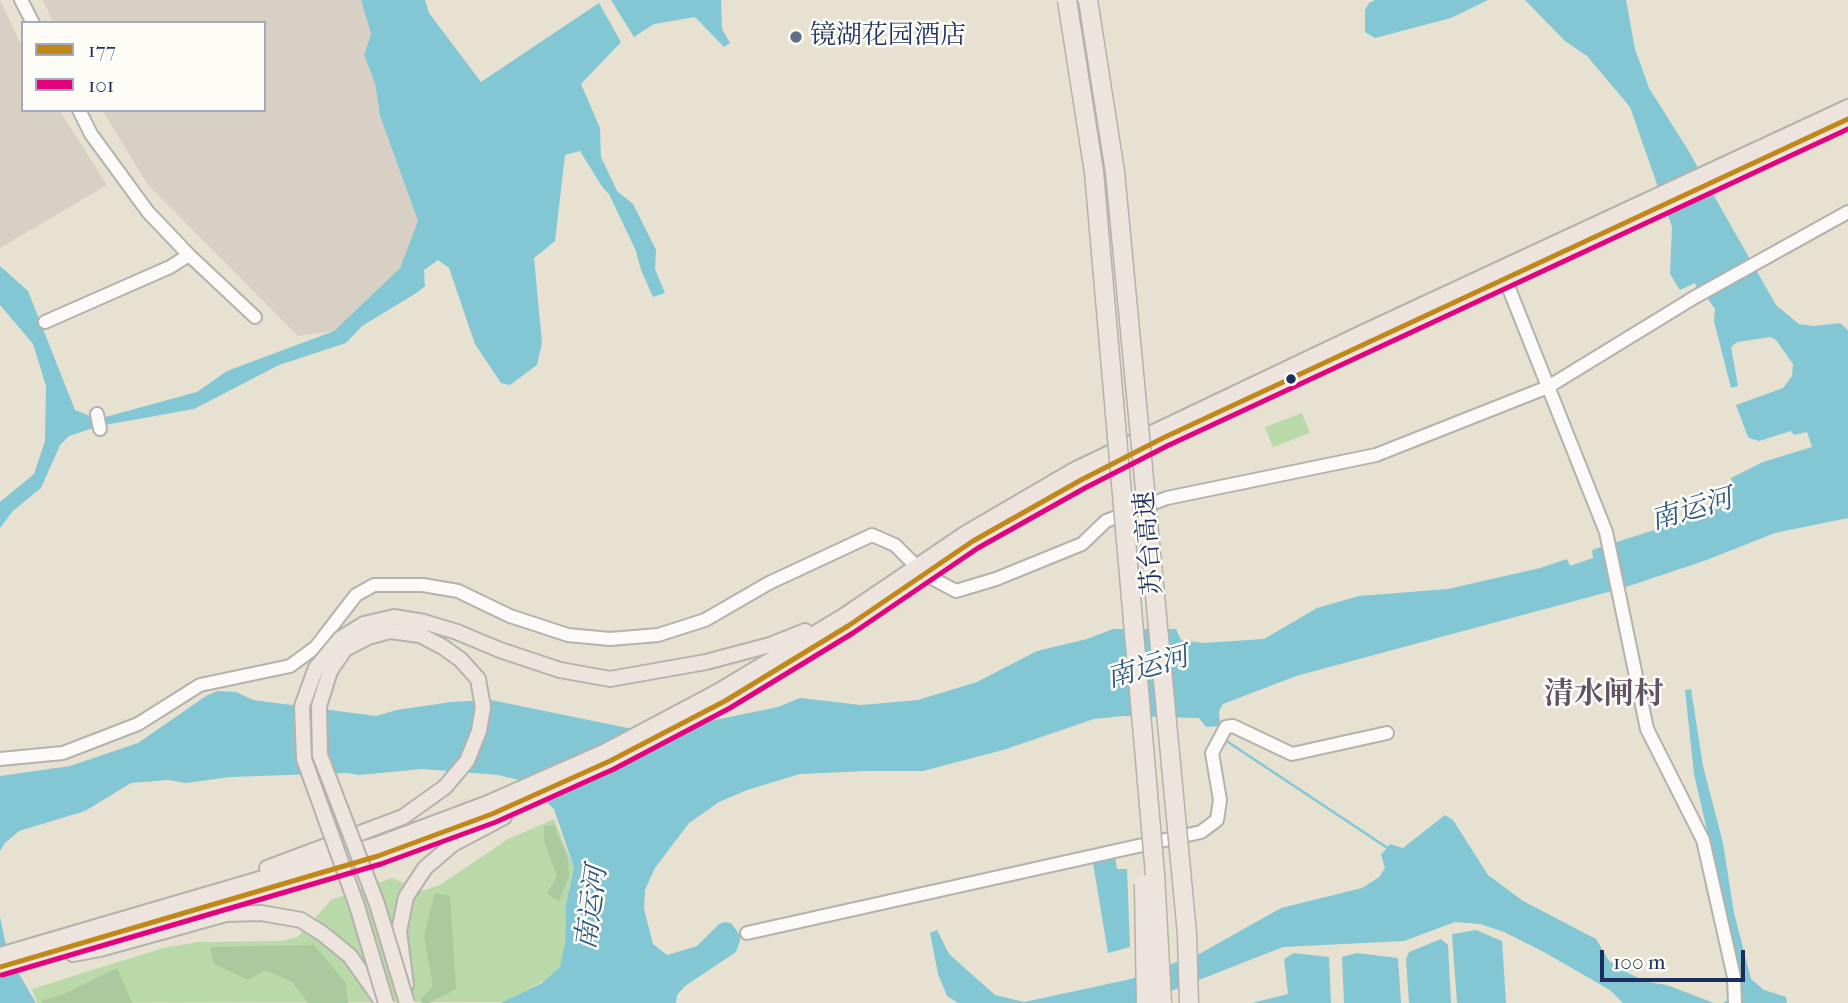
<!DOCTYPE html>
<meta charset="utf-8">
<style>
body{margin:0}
#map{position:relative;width:1848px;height:1003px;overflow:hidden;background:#e6e1d1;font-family:"IM FELL French Canon",serif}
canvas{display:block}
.legend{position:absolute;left:21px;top:21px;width:245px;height:91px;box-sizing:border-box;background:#fdfcf7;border:2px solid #a3aaba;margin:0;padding:9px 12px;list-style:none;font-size:21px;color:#1b2f5e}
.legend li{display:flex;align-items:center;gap:14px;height:35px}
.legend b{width:35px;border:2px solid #a3aaba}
.scale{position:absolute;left:1600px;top:950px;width:145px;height:32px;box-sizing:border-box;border:4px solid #1b2f5e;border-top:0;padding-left:9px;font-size:21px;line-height:24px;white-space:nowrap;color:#1b2f5e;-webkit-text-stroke:5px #fdfcf7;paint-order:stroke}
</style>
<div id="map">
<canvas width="1848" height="1003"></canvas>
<ul class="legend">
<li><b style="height:9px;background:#c08818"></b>177</li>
<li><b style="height:9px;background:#e5007d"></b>101</li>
</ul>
<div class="scale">100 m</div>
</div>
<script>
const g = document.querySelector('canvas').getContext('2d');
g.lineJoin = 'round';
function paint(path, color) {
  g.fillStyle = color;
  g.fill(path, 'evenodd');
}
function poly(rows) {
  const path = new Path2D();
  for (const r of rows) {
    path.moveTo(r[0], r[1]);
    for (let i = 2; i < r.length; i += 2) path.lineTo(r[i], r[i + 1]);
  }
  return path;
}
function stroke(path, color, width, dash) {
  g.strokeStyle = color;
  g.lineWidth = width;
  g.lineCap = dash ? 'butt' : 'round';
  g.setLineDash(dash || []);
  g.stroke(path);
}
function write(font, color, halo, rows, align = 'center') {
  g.font = font + ' "IM FELL French Canon","Noto Serif SC",serif';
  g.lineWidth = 5;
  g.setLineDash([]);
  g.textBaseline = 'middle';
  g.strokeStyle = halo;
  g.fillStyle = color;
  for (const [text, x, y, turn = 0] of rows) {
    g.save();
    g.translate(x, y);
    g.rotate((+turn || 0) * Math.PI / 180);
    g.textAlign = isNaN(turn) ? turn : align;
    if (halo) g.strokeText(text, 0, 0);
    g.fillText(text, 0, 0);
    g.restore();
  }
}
paint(poly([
 [0,0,23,49,23,110,59,110,107,185,0,248],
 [43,0,361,0,371,34,364,55,375,83,380,116,418,221,400,268,334,331,298,336,148,185,102,110,264,110,264,23,53,23]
]), '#d8d0c4');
paint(poly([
 [1302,413,1310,433,1273,447,1265,427],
 [554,819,574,868,566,904,564,955,560,967,552,976,505,1002,37,1003,32,989,163,948,199,942,283,941,298,937,331,900,392,878,422,891,440,885,508,839]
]), '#bad9a9');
paint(poly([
 [554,825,568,859,569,877,559,901,547,894,557,876,544,841,544,826],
 [435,893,450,896,456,989,429,1003,422,1003,421,999,433,986,424,936],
 [314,945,346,983,348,1003,308,1003,292,982,265,970,248,980,214,964,210,947],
 [117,968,132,1003,43,1003,41,1001,62,995]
]), '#aac99e');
paint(poly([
 [361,0,425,0,429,13,481,82,599,3,621,42,581,84,600,128,601,157,617,191,633,204,656,250,655,269,665,293,653,297,641,270,636,251,609,194,603,188,580,151,565,155,555,241,534,258,542,343,537,365,510,385,501,383,475,344,449,268,438,260,424,270,425,286,418,292,362,326,346,343,279,365,194,409,99,426,69,436,60,445,41,488,13,511,0,528,0,502,34,474,45,441,46,386,33,344,0,305,0,266,28,291,75,410,98,419,197,392,227,371,334,331,400,268,418,221,380,116,375,83,364,55,371,34],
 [611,0,721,0,722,29,730,43,724,47,695,17,654,24,634,37],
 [1375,0,1488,0,1451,18,1375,38,1365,32,1365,10,1369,3],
 [1525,0,1626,0,1635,49,1649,88,1688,150,1776,305,1799,324,1814,326,1840,323,1848,330,1848,518,1775,533,1704,561,1623,588,1296,676,1223,704,1219,711,1220,726,1206,727,1199,718,1123,716,1094,719,1003,750,923,771,867,771,800,774,747,790,719,802,689,823,655,868,645,890,644,909,653,944,667,955,697,946,719,924,725,922,731,923,740,935,740,941,736,952,685,986,677,995,676,1003,501,1003,542,983,560,967,565,943,566,904,574,868,554,809,523,781,498,775,422,769,359,775,347,773,230,777,186,783,168,780,131,783,85,811,19,831,5,843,0,851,0,776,70,766,138,743,206,696,217,691,236,692,253,700,376,716,397,710,451,702,491,700,652,733,778,707,800,698,861,705,918,700,977,682,1037,651,1087,639,1113,629,1176,629,1181,640,1203,643,1264,639,1317,608,1359,596,1448,589,1540,568,1567,559,1570,566,1593,558,1592,550,1704,514,1728,496,1733,486,1731,478,1763,462,1812,447,1807,432,1794,435,1791,431,1759,441,1752,439,1748,437,1736,405,1783,388,1792,376,1793,364,1776,340,1771,337,1737,342,1731,347,1738,386,1731,388,1714,321,1715,309,1702,291,1698,292,1695,283,1680,290,1670,274,1672,227,1630,107,1587,56,1565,41],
 [1691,689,1703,766,1723,843,1734,913,1751,979,1764,990,1786,997,1787,1003,1723,1003,1734,996,1713,856,1694,774,1685,690],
 [1445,815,1453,820,1488,875,1523,901,1596,939,1609,961,1628,973,1648,982,1667,985,1714,1003,1623,1003,1610,990,1542,951,1504,932,1480,924,1455,922,1404,941,1283,947,1140,1003,958,1003,947,996,938,974,930,933,937,930,949,954,995,995,1024,1002,1131,979,1201,953,1281,908,1362,888,1379,877,1385,868,1381,855,1390,844,1403,848],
 [1115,856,1117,869,1127,869,1130,947,1108,953,1093,863],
 [0,917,8,955,36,1003,0,1003],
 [1476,930,1502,941,1506,1003,1457,1003,1452,934],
 [1441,939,1448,945,1451,1003,1409,1003,1406,959,1409,952],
 [1294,953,1329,957,1331,1003,1252,1003,1288,994,1284,959],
 [1357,953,1398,958,1401,1003,1344,1003,1342,957]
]), '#83c7d4');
stroke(poly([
 [1225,740,1389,849]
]), '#83c7d4', 2.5);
const minor = poly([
 [21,0,33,23],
 [79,110,91,134,148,212,189,255,255,317],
 [1502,271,1606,532,1647,729,1703,840,1734,977,1735,1003],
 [45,322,170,267,189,255],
 [97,414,100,429],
 [0,759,63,753,138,724,200,685,290,666,316,647,356,595,374,585,423,585,458,591,510,616,568,635,610,639,658,635,705,620,769,583,872,535,895,545,924,574,956,591,996,579,1082,544,1106,521,1167,498,1376,455,1548,387,1695,297,1848,212],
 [747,933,1201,832,1217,820,1220,800,1212,753,1226,727,1233,726,1292,754,1387,733]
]);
const major = poly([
 [457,632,500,650,560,670,610,679,706,662,770,645,805,631],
 [267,868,403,817,445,787,467,761,479,731,483,707,478,679,461,660,443,647],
 [73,954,100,949,226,914,261,913,301,920,323,934,350,956,383,1003],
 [0,955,376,845,488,803,604,752,717,692,842,617,966,533,1074,470,1366,331,1848,107],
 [0,967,378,856,492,814,610,761,725,701,848,626,973,541,1081,480,1163,438,1848,119],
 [406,985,399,931,406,897,425,868,453,844,504,817]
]);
stroke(minor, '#b3b2ac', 16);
stroke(major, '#b3b2ac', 18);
stroke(minor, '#fbfaf8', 12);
stroke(major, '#ede5dd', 14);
const majorBridge = poly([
 [386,1003,357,906,304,759,302,706,316,668,340,639,364,624,394,617,424,622,457,632],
 [407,1003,377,904,320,755,319,706,330,671,345,649,368,637,390,631,420,635,443,647]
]);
const highwayBridge = poly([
 [1067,0,1094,172,1155,874,1162,1003],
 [1088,0,1115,172,1187,934,1189,1003],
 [1144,884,1146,1003]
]);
stroke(majorBridge, '#b3b2ac', 18, []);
stroke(highwayBridge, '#b3b2ac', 21, []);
stroke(majorBridge, '#ede5dd', 14);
stroke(highwayBridge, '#ede5dd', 18);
stroke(poly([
 [0,967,378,856,492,814,610,761,725,701,848,626,973,541,1081,480,1163,438,1848,119]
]), '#c08818', 5);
stroke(poly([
 [2,975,381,864,496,822,614,769,730,708,853,633,978,548,1085,488,1167,446,1848,129]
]), '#e5007d', 5);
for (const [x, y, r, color] of [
 [796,37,7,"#626d86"],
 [1291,379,6,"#1b2f5e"]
]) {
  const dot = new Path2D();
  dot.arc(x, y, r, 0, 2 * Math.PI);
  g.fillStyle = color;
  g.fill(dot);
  stroke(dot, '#fdfcf7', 2.5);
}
write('26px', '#1b2f5e', '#fdfcf7', [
 ["镜湖花园酒店",810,37]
], 'left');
write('26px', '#1b2f5e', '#fdfcf7', [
 ["苏台高速",1150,543,-95]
]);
write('italic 28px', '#2d5982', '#fdfcf7', [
 ["南运河",1692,511,-16],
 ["南运河",1148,669,-16],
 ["南运河",593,908,-82]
]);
write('bold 30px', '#5f5365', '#fdfcf7', [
 ["清水闸村",1604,696]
]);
</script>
